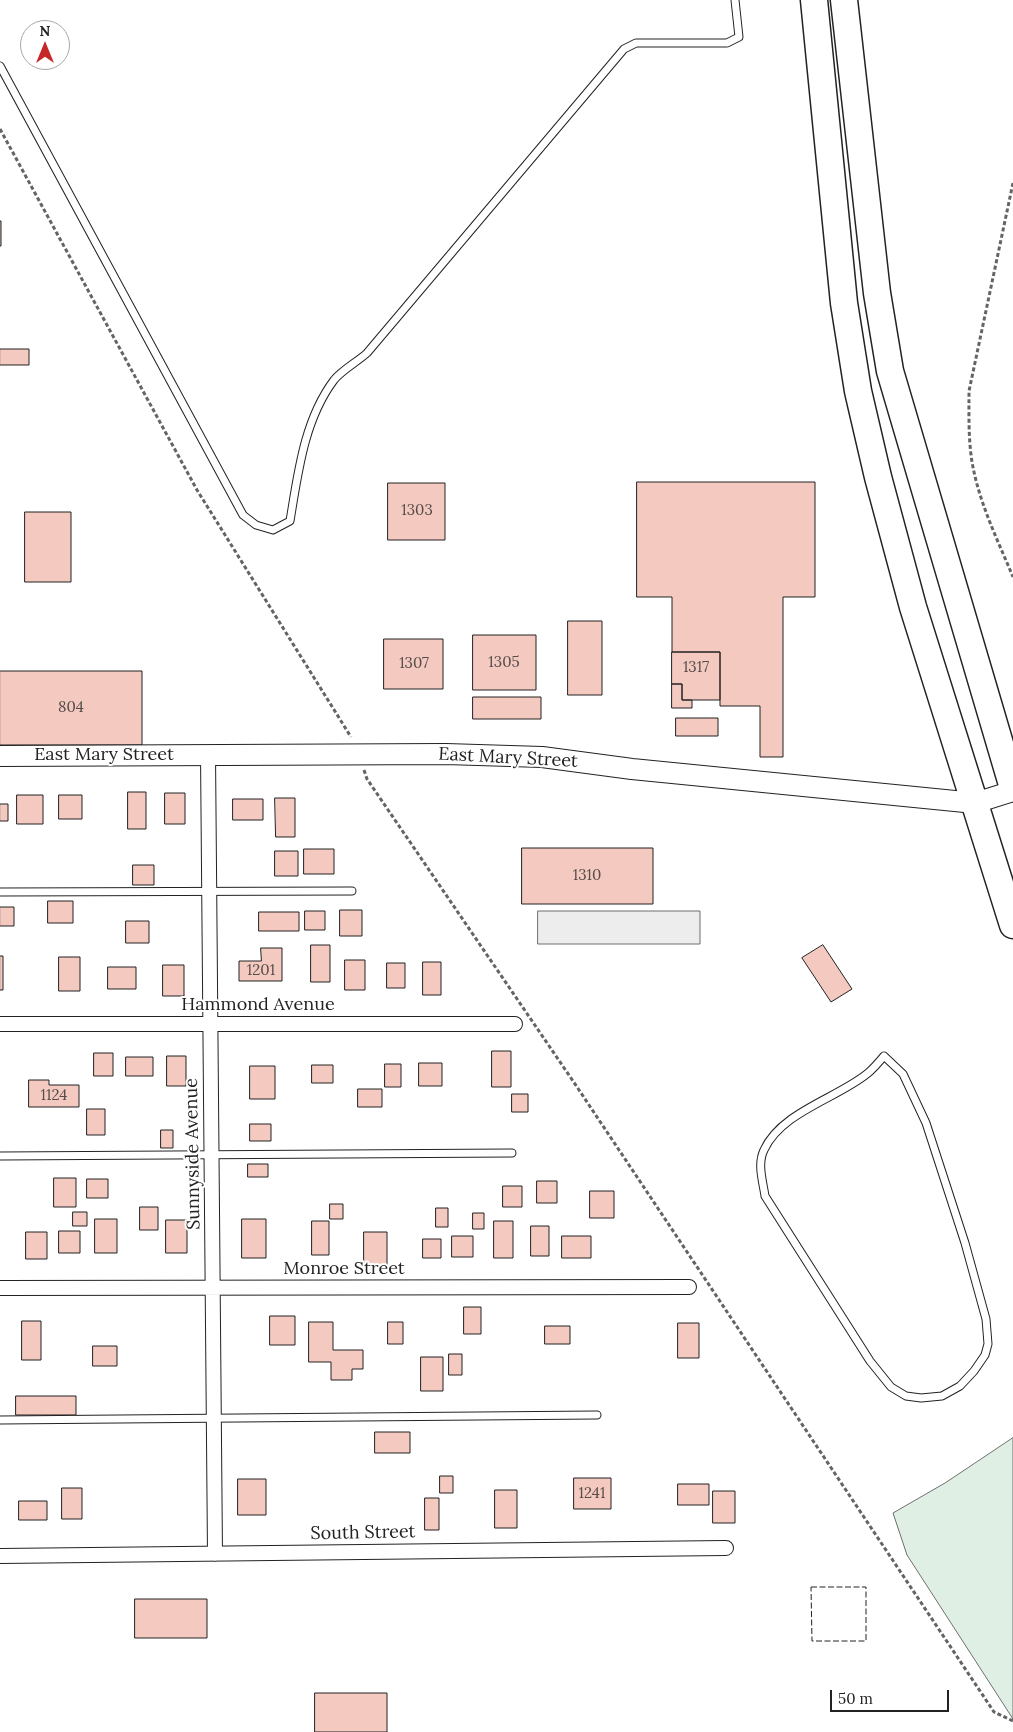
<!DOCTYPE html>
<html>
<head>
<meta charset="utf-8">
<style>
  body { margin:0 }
  #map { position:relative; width:1013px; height:1732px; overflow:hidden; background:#fff; font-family:Lora,serif }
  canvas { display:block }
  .north { position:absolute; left:20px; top:20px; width:50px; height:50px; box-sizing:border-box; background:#fff; border:1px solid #a7a7a7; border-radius:50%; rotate:0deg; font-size:14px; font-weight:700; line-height:20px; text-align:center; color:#222 }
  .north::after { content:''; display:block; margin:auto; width:18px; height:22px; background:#c62828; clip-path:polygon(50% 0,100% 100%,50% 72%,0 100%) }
  .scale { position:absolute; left:830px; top:1690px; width:119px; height:22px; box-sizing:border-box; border:2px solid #222; border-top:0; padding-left:6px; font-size:15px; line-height:18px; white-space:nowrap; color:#222; -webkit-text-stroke:4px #fff; paint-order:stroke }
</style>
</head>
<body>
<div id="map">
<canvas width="1013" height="1732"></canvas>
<div class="north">N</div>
<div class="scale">50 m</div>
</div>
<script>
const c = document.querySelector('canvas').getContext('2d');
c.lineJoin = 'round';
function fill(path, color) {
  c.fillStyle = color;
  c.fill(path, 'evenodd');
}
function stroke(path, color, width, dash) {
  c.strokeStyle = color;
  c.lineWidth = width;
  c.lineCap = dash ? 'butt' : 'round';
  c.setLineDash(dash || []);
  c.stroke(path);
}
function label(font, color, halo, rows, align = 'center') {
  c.font = font + ' Lora,serif';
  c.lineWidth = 4;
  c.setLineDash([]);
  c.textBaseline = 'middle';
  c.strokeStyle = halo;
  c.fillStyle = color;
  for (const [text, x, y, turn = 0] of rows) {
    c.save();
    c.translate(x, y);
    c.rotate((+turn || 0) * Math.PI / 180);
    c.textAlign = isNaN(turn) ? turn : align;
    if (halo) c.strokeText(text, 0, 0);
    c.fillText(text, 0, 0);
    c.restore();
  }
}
const green = new Path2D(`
  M1013,1438V1719L907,1555L893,1513L945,1483Z`);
fill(green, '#e0efe3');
stroke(green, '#6f6f6f', 1);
const parking = new Path2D(`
  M538,911H700V944H538Z`);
fill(parking, '#ededed');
stroke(parking, '#6f6f6f', 1);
const building = new Path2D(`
  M0,221H1V246H0Z
  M0,349H29V365H0Z
  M637,482H815V597H783V757H760V706H720V652H672V597H637Z
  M388,483H445V540H388Z
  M25,512H71V582H25Z
  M568,621H602V695H568Z
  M473,635H536V690H473Z
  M384,639H443V689H384Z
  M672,652H720V700H682V684H672Z
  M0,671H142V745H0Z
  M672,684H682V700H692V708H672Z
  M473,697H541V719H473Z
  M676,718H718V736H676Z
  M128,792H146V829H128Z
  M165,793H185V824H165Z
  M17,795H43V824H17Z
  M59,795H82V819H59Z
  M275,798H295V837H276Z
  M233,799H263V820H233Z
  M0,804H8V821H0Z
  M522,848H653V904H522Z
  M304,849H334V874H304Z
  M275,851H298V876H275Z
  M133,865H154V885H133Z
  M48,901H73V923H48Z
  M0,907H14V926H0Z
  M340,910H362V936H340Z
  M305,911H325V930H305Z
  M259,912H299V931H259Z
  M126,921H149V943H126Z
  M311,945H330V982H311Z
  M823,945L852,989L831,1002L802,958Z
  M261,948H282V981H239V961H261Z
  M0,956H3V990H0Z
  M59,957H80V991H59Z
  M345,960H365V990H345Z
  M423,962H441V995H423Z
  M387,963H405V988H387Z
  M163,965H184V996H163Z
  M108,967H136V989H108Z
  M492,1051H511V1087H492Z
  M94,1053H113V1076H94Z
  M167,1056H186V1086H167Z
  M126,1057H153V1076H126Z
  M419,1063H442V1086H419Z
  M385,1064H401V1087H385Z
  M312,1065H333V1083H312Z
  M250,1066H275V1099H250Z
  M29,1080H49V1085H79V1107H29Z
  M358,1089H382V1107H358Z
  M512,1094H528V1112H512Z
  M87,1109H105V1135H87Z
  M250,1124H271V1141H250Z
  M161,1130H173V1148H161Z
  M248,1164H268V1177H248Z
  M54,1178H76V1207H54Z
  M87,1179H108V1198H87Z
  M537,1181H557V1203H537Z
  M503,1186H522V1207H503Z
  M590,1191H614V1218H590Z
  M330,1204H343V1219H330Z
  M140,1207H158V1230H140Z
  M436,1208H448V1227H436Z
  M73,1212H87V1226H73Z
  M473,1213H484V1229H473Z
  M95,1219H117V1253H95Z
  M242,1219H266V1258H242Z
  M166,1220H187V1253H166Z
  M312,1221H329V1255H312Z
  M494,1221H513V1258H494Z
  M531,1226H549V1256H531Z
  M59,1231H80V1253H59Z
  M26,1232H47V1259H26Z
  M364,1232H387V1266H364Z
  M452,1236H473V1257H452Z
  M562,1236H591V1258H562Z
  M423,1239H441V1258H423Z
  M464,1307H481V1334H464Z
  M270,1316H295V1345H270Z
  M22,1321H41V1360H22Z
  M309,1322H333V1350H363V1369H352V1380H331V1362H309Z
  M388,1322H403V1344H388Z
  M678,1323H699V1358H678Z
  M545,1326H570V1344H545Z
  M93,1346H117V1366H93Z
  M449,1354H462V1375H449Z
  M421,1357H443V1391H421Z
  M16,1396H76V1415H16Z
  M375,1432H410V1453H375Z
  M440,1476H453V1493H440Z
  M574,1478H611V1509H574Z
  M238,1479H266V1515H238Z
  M678,1484H709V1505H678Z
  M62,1488H82V1519H62Z
  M495,1490H517V1528H495Z
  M713,1491H735V1523H713Z
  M425,1498H439V1530H425Z
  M19,1501H47V1520H19Z
  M135,1599H207V1638H135Z
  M315,1693H387V1732H315Z`);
fill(building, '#f3c9c0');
stroke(building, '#222', 1);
const lane = new Path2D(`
  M0,66L243,515L256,525L273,530L290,521C298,473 304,420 334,380C342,370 357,362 367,353L624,49L636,43H727L739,37L735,0
  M0,892L352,891
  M884,1056L903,1074L926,1123L965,1243L986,1319L988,1344L985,1355L974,1371L960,1386L942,1396L921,1398L906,1396L891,1387L870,1361L765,1196C763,1182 757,1164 764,1150C781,1112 838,1098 868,1073C874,1068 879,1062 884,1056Z
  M0,1156L512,1153
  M0,1420L597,1415`);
const street = new Path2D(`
  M208,754L215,1554
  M0,1024H515
  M0,1288L689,1287
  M0,1556L726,1548`);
const secondary = new Path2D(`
  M0,756L446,754L542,757L632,769L975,803L1013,791`);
const highway = new Path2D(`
  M814,0L844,303L858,391L878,477L913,607L1013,925
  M844,0L877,293L890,371L1013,788`);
stroke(lane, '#222', 9);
stroke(street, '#222', 16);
stroke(secondary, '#222', 22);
stroke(highway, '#222', 29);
stroke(new Path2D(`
  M0,129L197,490L351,737
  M1013,183L969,391C969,417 968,446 974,472C982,509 999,543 1013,577
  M364,770L367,779L573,1081L994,1712L1013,1721`), '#646464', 3, [4, 2.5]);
stroke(lane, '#fff', 7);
stroke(street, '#fff', 14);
stroke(secondary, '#fff', 20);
stroke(highway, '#fff', 26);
stroke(new Path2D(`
  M811,1587H866V1641H812Z`), '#222', 1, [6, 2.5]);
label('15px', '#564c4a', null, [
  ["1303",417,511],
  ["1305",504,663],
  ["1307",414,664],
  ["1317",696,668],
  ["804",71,708],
  ["1310",587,876],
  ["1201",261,971],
  ["1124",54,1096],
  ["1241",592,1494]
]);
label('18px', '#222', '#fff', [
  ["East Mary Street",104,755],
  ["East Mary Street",508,758,3],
  ["Hammond Avenue",258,1005],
  ["Sunnyside Avenue",193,1154,-91],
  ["Monroe Street",344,1269],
  ["South Street",363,1533,-1]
]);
</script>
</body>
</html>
